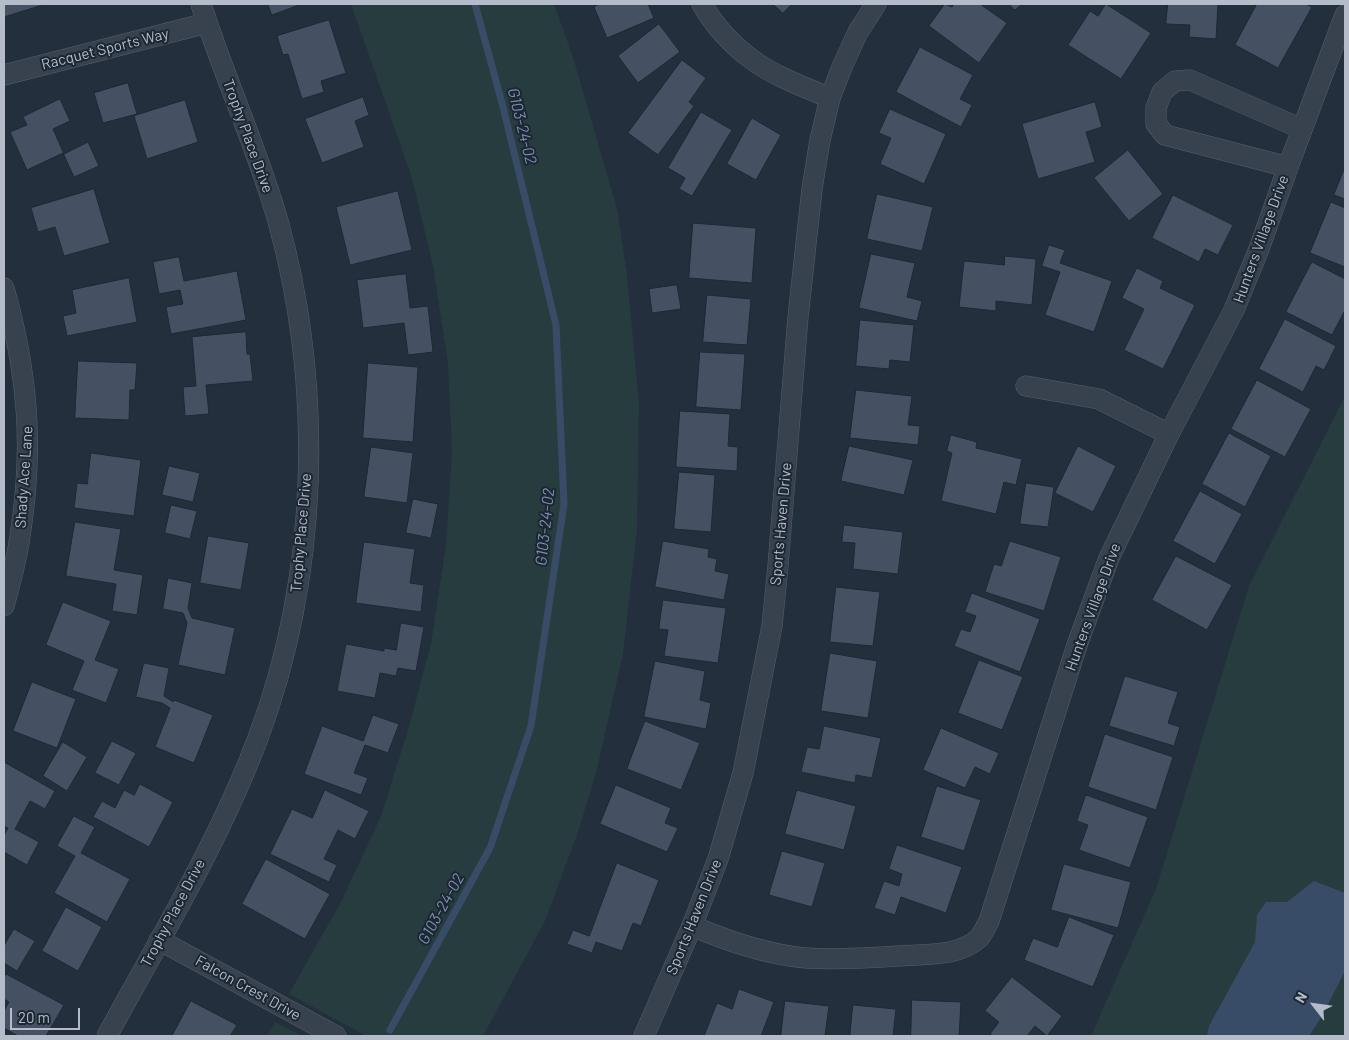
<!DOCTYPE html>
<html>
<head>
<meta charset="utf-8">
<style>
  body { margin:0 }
  #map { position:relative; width:1349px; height:1040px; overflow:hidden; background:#242f3e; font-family:Barlow,sans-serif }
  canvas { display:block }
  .frame { position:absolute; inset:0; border:5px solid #b4bcc9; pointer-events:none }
  .north { position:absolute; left:1289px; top:980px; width:50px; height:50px; -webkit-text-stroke:4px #1d2633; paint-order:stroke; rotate:300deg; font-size:14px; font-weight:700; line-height:20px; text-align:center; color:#b4bcc9 }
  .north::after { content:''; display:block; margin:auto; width:18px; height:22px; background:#b4bcc9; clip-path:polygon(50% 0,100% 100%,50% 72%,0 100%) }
  .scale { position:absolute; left:10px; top:1008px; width:70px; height:22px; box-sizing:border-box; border:2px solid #b4bcc9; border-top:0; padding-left:6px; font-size:15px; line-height:18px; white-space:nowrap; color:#b4bcc9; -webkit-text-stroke:4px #1d2633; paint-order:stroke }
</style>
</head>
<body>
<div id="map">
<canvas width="1349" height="1040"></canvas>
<div class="frame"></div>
<div class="north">N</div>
<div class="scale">20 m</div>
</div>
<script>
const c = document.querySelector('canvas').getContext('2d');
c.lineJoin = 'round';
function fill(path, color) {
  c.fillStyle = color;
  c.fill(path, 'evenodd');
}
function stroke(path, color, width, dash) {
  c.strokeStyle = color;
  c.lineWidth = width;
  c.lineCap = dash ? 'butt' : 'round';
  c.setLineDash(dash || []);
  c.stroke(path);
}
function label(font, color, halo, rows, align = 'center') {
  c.font = font + ' Barlow,sans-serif';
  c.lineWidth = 4;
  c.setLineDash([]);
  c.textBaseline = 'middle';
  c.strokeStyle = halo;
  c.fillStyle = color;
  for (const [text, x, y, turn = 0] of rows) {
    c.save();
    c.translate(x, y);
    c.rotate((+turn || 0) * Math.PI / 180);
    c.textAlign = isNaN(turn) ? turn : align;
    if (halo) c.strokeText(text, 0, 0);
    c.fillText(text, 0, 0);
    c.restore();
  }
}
fill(new Path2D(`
  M351,4H554L573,57L617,209L627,275L639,404L637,530L623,654L596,773L578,832L545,921L483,1036H366L289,994L342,900L381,816L408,730L431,644L446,545L452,451L448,363L433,266L412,178Z
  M1345,396V1036H1091L1156,889L1249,586Z
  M275,1022L302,1036H267Z`), '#263c3f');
fill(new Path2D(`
  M1314,881L1345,893V971L1322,1016L1309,1036H1207L1209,1026L1255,942L1257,915L1266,902H1287Z`), '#394c67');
stroke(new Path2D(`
  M390,1030L490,848L531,726L564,504L556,325L502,103L475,4`), '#394c67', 7);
const building = new Path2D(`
  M4,4H46L4,17Z
  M268,4H302L272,15Z
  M600,4H648L654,18L607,38L594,7Z
  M773,4H792L783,13Z
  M945,4L952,7L954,4H980L1007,23L979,63L929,26Z
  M1009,4H1022L1015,10Z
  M1106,4L1151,33L1121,79L1068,45L1090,11L1098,16Z
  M1168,4H1218L1216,39L1189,37L1190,25L1166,24Z
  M1257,4H1306L1312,7L1278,68L1235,45Z
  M329,20L346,73L321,81L324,92L302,99L288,54L283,55L277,36Z
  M659,24L680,52L638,83L618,56Z
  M920,47L973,75L960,99L972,105L961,127L896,92Z
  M682,60L706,78L689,102L694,106L658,155L628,133Z
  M128,83L137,114L103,123L94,93Z
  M363,97L369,115L355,121L364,147L322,163L305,119Z
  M60,99L70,121L53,129L64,154L88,142L99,166L74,177L63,153L27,170L10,132L27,125L23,117Z
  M185,100L198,142L147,159L134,116Z
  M1095,102L1102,127L1086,132L1095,162L1038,179L1022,124Z
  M890,109L946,134L924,184L880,164L891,138L879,133Z
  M701,112L732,130L692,196L679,189L685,178L668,168Z
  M752,118L781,135L756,180L727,164Z
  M1128,150L1163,194L1129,221L1094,178Z
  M1345,167V199L1334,195Z
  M94,189L110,243L64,256L55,227L38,232L31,208Z
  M398,191L412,250L350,265L336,207Z
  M877,194L933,207L922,251L867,239Z
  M1173,195L1233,225L1218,255L1205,249L1199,262L1152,238Z
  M1331,202L1345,208V267L1310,253Z
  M693,223L756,228L752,283L689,278Z
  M1049,245L1065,250L1060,263L1112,281L1094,332L1045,315L1060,272L1042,266Z
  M871,254L915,263L907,297L922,301L917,321L859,308Z
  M1005,256L1036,259L1032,305L996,301V311L959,307L964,261L1004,265Z
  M179,257L184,281L237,271L246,320L171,334L166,307L183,304L180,290L159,294L153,262Z
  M1312,262L1345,279V310L1332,335L1286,312Z
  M1137,268L1163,281L1160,288L1195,305L1163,369L1124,350L1144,309L1122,298Z
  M406,274L410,308L428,306L433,352L408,355L404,323L363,328L357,280Z
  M129,278L137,322L67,336L63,316L76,313L72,290Z
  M677,285L681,309L652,313L649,289Z
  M707,295L751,299L747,345L703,342Z
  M1285,319L1336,346L1324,370L1316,366L1303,392L1259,369Z
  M860,320L914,325L910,362L890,360L889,369L856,366Z
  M246,332L247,354H250L253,381L206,385L209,414L185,416L183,387L196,386L192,337Z
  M700,352L745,354L741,410L696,407Z
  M78,361L137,363L135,390H130L129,420L75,418Z
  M368,363L418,367L413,442L363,438Z
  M1257,380L1311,409L1285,457L1231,429Z
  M856,390L912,396L908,425L920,426L918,445L850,438Z
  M680,411L730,414L728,446L738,447L737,471L676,467Z
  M1229,433L1271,456L1245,507L1202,484Z
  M951,435L977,442L976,448L1022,459L1016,485L1004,482L996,514L941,501L952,453L947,451Z
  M849,446L913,460L904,495L841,481Z
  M1078,446L1116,466L1093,512L1055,493Z
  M371,447L413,453L407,503L364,497Z
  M91,453L141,460L134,516L74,508L77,483L87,484Z
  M169,466L200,473L193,502L162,495Z
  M679,472L715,475L711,532L674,529Z
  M1026,483L1054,487L1048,527L1020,524Z
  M1200,491L1242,514L1215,564L1173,541Z
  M413,499L438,504L431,538L406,533Z
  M171,505L197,511L190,539L165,533Z
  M75,522L121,529L114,570L143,575L137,615L112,611L116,584L66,576Z
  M844,525L903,532L898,574L853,569L855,543L842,542Z
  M208,536L249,543L241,590L200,583Z
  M663,541L709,549L708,557L717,559L715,571L729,574L724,600L655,587Z
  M1010,541L1061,557L1044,611L985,592L994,564L1001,566Z
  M364,542L415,549L410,583L424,585L421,612L356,603Z
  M1176,556L1232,585L1207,630L1152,600Z
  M168,578L192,583L188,608L192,618L235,628L225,675L178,665L187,623L183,613L163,609Z
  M836,587L880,592L873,646L830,642Z
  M972,593L1040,619L1020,672L954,646L961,629L970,632L976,616L965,612Z
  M663,600L726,608L718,663L664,656L668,630L659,629Z
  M63,602L111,621L95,660L119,669L106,703L72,690L84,661L46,645Z
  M401,623L424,627L416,671L398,668L396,676L380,673L375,698L337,691L346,644L384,651V648L396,650Z
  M830,653L877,661L868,718L821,711Z
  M979,660L1023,677L1002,730L958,713Z
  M655,661L705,671L700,700L711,703L706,729L644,717Z
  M144,663L169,668L164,696L173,702L174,700L213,715L194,763L155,747L170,708L162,703L136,697Z
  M1125,676L1178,692L1168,723L1180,727L1174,746L1109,726Z
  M32,682L76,699L57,748L13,731Z
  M373,715L399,724L388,753L365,745L354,773L368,778L361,795L304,774L322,726L363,741Z
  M645,721L700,743L681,790L627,769Z
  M824,726L881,738L872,778L856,775L855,783L801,772L807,747L819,749Z
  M941,728L999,753L990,774L975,767L965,788L923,770Z
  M1105,734L1173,757L1156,810L1088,787Z
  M112,741L136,753L119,785L95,773Z
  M63,742L87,757L67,791L43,776Z
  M4,762L55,791L45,809L30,801L15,829L39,842L27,865L4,852V835L8,828L4,826Z
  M140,784L173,802L149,847L93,817L102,801L115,808L124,790L134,795Z
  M616,785L671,808L665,823L678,828L667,852L600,824Z
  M937,786L981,800L964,851L921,837Z
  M325,790L369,811L355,839L338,830L324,859L337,865L329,882L270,854L292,809L312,818Z
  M797,790L856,806L844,850L785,834Z
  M1086,795L1148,817L1130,868L1079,850L1088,825L1077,821Z
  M74,816L95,827L81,853L130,879L107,922L54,893L75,856L57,846Z
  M897,845L962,867L946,913L901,897L895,915L874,908L884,881L899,886L902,874L889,869Z
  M782,851L825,863L812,907L769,895Z
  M266,859L330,894L305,939L242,904Z
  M617,863L659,880L641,926L633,923L622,951L596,942L592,953L567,944L573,930L589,936Z
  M1064,864L1131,882L1118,928L1051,910Z
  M66,907L102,927L78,971L42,951Z
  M1069,917L1114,935L1093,987L1024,960L1033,938L1057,947Z
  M14,929L35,941L17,971L4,963V946Z
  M6,974L64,1005L46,1036H18L4,1028V1011L9,1002L4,999V978Z
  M1012,977L1062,1016L1047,1036L1035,1026L1027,1036H993L990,1034L999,1022L985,1011Z
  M739,989L774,1002L761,1036H704L717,1003L732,1009Z
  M912,1000L961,1002L959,1036H911Z
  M191,1001L237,1025L230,1036H172Z
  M785,1001L829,1006L825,1036H781Z
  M853,1005L896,1009L893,1036H850Z`);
fill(building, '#455162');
stroke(building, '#1f2835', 1);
const minor = new Path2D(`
  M702,4C714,25 733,46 754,61C776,77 805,87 830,98
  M4,75L207,23
  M1288,167L1165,135L1156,124V108L1162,92L1175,81L1190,80L1302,129
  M4,288C28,373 34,449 20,536C17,560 10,583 4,606
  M1026,386L1099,399L1169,434
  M692,926C728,941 767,955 806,958C837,960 868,958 898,956C924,954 959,957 979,938C983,934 986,926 989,921L1078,642L1109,558L1169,434L1234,310L1259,249L1288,167L1345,15
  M159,940L336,1036
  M107,1036C159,940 219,842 258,738C319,575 324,388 278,221C257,147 224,77 201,4
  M644,1036L692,926L718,859L743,773L772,626L778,566L798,317L812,189L820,140L830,98L842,67L858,32L876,4`);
stroke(minor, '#565f6c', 21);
stroke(minor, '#38414e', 20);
label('15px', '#b4bcc9', '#1d2633', [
  ["Racquet Sports Way",105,49,-14],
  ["Trophy Place Drive",248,136,70],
  ["Hunters Village Drive",1261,239,-70],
  ["Shady Ace Lane",24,477,-86],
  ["Sports Haven Drive",781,524,-85],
  ["Trophy Place Drive",301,533,-85],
  ["Hunters Village Drive",1093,607,-70],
  ["Trophy Place Drive",173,913,-62],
  ["Sports Haven Drive",694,917,-68],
  ["Falcon Crest Drive",248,988,29]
]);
label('italic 16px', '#7c92b1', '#1d2633', [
  ["G103-24-02",522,126,76],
  ["G103-24-02",545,527,-84],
  ["G103-24-02",441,909,-61]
]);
</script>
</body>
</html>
